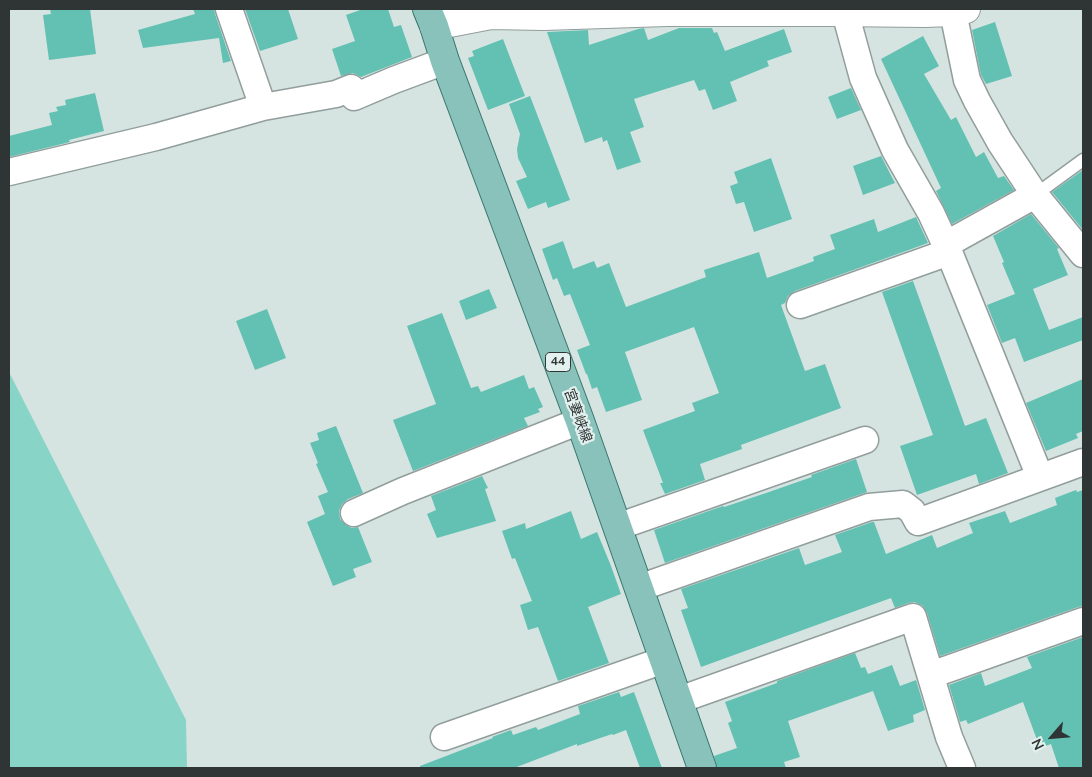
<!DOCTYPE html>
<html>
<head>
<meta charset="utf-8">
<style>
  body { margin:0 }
  #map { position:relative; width:1092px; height:777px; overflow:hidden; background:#d6e4e1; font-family:"Nunito Sans",sans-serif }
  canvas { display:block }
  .frame { position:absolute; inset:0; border:10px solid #2f3534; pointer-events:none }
  .north { position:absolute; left:1027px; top:712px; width:50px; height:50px; -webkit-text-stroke:4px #e3f1ee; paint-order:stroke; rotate:243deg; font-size:14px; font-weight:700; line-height:20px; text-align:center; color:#2f3534 }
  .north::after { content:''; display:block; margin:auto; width:18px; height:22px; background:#2f3534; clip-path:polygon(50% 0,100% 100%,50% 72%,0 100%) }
</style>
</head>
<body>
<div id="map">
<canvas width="1092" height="777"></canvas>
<div class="frame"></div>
<div class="north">N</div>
</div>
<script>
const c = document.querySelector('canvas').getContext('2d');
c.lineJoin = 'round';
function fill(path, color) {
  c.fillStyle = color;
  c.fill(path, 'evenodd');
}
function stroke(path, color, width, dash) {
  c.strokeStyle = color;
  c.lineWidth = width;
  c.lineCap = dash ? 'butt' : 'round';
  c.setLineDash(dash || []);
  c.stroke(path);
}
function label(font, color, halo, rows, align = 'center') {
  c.font = font + ' "Nunito Sans","Noto Sans JP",sans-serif';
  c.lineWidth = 4.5;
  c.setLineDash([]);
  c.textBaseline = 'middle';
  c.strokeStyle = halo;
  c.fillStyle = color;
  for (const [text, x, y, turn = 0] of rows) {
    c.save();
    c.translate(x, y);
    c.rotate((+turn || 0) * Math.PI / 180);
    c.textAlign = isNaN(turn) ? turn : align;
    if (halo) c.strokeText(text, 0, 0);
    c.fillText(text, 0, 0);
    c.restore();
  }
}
fill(new Path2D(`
  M9,372L186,720L187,768H9Z`), '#88d4c7');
fill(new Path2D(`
  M50,9H90L96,54L49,60L43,15L51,14Z
  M193,9H214L215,14L231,61L223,63L219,38L143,48L138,30L195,14Z
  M245,9H288L298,39L260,51Z
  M363,9H388L394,27L401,25L412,57L361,77L353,73L341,76L332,49L355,41L346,15Z
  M995,22L1012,76L986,84L981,75L972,30Z
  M644,28L648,40L679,28H712L714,33L717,32L725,51L784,29L792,52L767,61L769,66L730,82L737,101L713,110L705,89L699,91L694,80L634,99L644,127L630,132L641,162L617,170L607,140L603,142L602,137L585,143L547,32L588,30L589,45L638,29Z
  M923,36L939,66L924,74L951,120L956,117L976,157L984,152L998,178L1004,176L1014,190L952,224L936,191L941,188L881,59Z
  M503,39L525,96L488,110L468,58L474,56L472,51Z
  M851,88L861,110L837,119L828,97Z
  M95,93L104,131L69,140L70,142L9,157V136L52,125L49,113L58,111L56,107L66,105L65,100Z
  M530,96L570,200L548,208L546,202L528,209L516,181L527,177L518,158L517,149L520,134L509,104Z
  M881,156L895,183L863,195L853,166Z
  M771,158L792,219L754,232L744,202L736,204L730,186L738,183L734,172Z
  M1083,170V230L1052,192Z
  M1031,214L1059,248L1057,249L1068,275L1033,289L1049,330L1083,317V340L1024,362L1015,338L1002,343L987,305L1015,294L1002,263L1004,262L993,236Z
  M916,217L928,243L795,291L788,296L785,303L781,305L805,371L825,364L841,408L741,445L742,449L700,464L705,480L665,494L660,483H663L643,430L695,411L692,403L719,393L694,327L625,352L642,400L606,412L597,387L592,389L587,374H586L577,350L590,345L570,294L564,296L557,278L553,280L542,249L563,241L573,269L594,261L597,268L609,263L626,307L706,277L704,270L759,252L767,278L814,261L813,257L835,249L830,235L874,219L878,232Z
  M913,281L965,426L986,418L1008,473L979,484L976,474L917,495L900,446L933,435L882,292Z
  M489,289L497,308L466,320L459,301Z
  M267,309L286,358L255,370L236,321Z
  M442,313L471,388L478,386L481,392L524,375L529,389L534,387L543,407L538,409L540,412L524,418L528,426L413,471L393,420L436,404L407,326Z
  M1083,379V431L1076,434L1078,438L1046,451L1026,403Z
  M336,426L363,493L348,499L342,504L339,511L340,519L346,525L352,528L358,527L372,562L353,569L356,577L333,586L307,522L325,514L318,496L328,492L316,464L318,463L310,443L319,440L317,433Z
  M856,459L867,492L665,563L654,530L723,506L724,507L766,493L812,477L811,475Z
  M482,476L488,488L485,489L496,521L437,538L427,514L436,510L431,496Z
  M1076,490L1077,492L1083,490V606L1078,607L940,656L927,613L923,606L915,602L908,603L895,608L891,598L701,667L681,610L688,608L681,589L799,548L805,565L842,552L835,535L872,522H874L886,554L932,535L937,548L973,533L969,523L1005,511L1010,523L1057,505L1055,498Z
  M571,511L581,539L597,532L611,566L621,594L588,607L609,663L558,681L538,627L528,630L520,605L532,601L515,558L512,559L502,531L525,523L526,529Z
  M1083,637V768H1059L1051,744L1040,748L1023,702L968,724L966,720L960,722L949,685L981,673L985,686L1032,668L1027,657Z
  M855,653L861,668L865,667L868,674L892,665L900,686L916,680L925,710L913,715L914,722L888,731L873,691L788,721L800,757L784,762L786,768H717L714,756L737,748L728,723L732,721L725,702L777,683V681Z
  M619,692L621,697L634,692L662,768H640L626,730L613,735L612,734L577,746V744L514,768H420V766L493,738L492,737L511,730L513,735L536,727L538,730L580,714L578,706Z`), '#62c1b2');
const service = new Path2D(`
  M1035,195L1083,160`);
const minor = new Path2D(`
  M229,9L263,107
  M845,12L863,78L895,150L931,213L949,252L1040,477
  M9,172L156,137L263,107L336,94L351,88L354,97L394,80L445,61
  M1035,195L1083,254
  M945,245L1035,195L1000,142L977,101L967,80L953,12
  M800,305L949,252
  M354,513L403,491L580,421
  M617,527L865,440
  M639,588L869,507L903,504L912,511L918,522L1083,462
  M931,675L1083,621
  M679,700L913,617L949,737L962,768
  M444,737L664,660`);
const secondary = new Path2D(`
  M434,26L491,15L543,16L667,12H831L925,13L953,12L966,9`);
const primary = new Path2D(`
  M427,9L434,26L445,61L580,421L702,768`);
stroke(service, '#919e9b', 15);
stroke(minor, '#919e9b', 29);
stroke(secondary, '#919e9b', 30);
stroke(primary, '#37766d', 30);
stroke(service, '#fff', 12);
stroke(minor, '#fff', 26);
stroke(secondary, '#fff', 28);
stroke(primary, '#89c2ba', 28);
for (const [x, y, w] of [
  [558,362,25]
]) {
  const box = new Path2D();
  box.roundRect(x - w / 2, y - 9.5, w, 19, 4);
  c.fillStyle = '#e3f1ee';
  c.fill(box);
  stroke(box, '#2f3534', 1);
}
label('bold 12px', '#2f3534', null, [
  ["44",558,362]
]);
label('14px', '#2f3534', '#e3f1ee', [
  ["宮妻峡線",577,416,70]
]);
</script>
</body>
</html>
